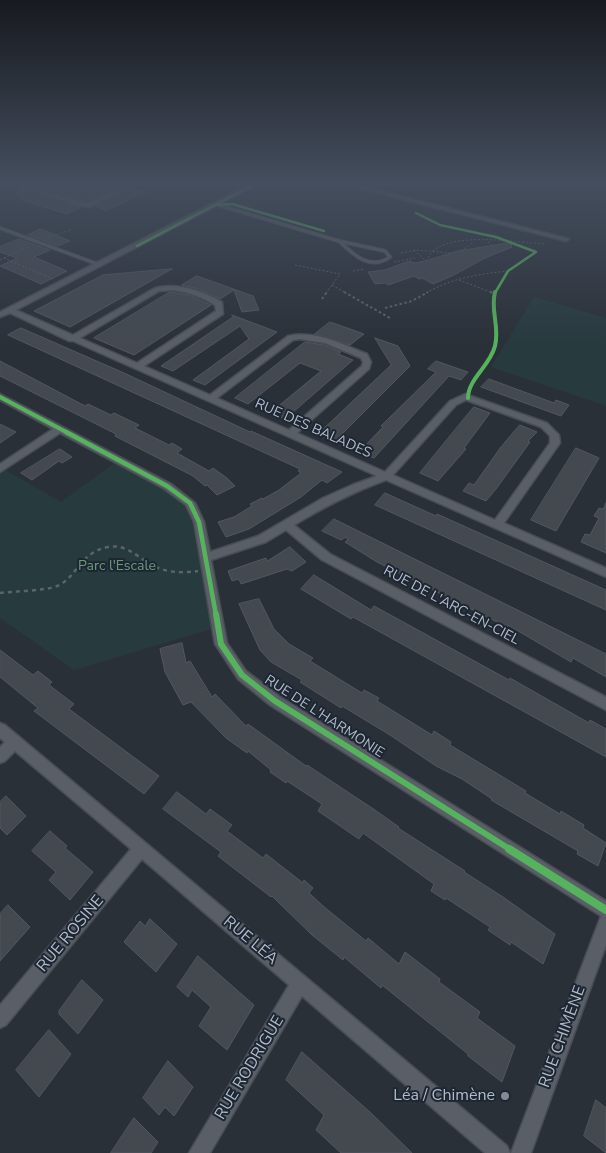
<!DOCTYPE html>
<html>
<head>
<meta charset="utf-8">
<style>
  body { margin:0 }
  canvas { display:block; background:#2a3038 }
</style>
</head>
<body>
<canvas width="606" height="1153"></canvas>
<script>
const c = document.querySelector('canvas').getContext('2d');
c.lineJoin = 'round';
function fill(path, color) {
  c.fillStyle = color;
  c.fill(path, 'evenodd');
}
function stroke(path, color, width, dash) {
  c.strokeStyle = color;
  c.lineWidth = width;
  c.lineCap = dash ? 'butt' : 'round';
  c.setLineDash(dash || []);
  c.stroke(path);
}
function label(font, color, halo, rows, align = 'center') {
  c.font = font + ' "Nunito Sans",sans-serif';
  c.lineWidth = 4;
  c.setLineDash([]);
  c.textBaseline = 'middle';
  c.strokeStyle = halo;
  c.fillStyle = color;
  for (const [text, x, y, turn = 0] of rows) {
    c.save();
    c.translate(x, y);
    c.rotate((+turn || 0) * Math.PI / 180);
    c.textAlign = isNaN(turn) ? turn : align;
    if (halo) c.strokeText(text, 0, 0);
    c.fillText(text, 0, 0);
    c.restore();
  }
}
fill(new Path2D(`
  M534,297L606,318V406L491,367Z
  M119,460L190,503L218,627L74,670L0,618V469L2,468L61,502Z`), '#273a3e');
const building = new Path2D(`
  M27,183H46L39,189V194L80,208L67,214L24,201L17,194L21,184Z
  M58,183H116L122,185L88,201L78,200L50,190Z
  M133,188L146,191L106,211L95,206Z
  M41,229L70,241L58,246L28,235Z
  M19,239L50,250L34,257L67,271L41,284L0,266L17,258L0,252V247Z
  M511,243L512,247L483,259L454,275L433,284L422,278L419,279L414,276L388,285L386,283L375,284L368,272L385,270L409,261L415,263L425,261L458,251Z
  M172,269L70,327L34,311L103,275Z
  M197,276L253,296L259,310L242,312L234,290L220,299L198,289L182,285Z
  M170,292L189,295L211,305L134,355L94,338Z
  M232,315L277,332L205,385L193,380L249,339L240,326L173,371L161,366L233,317Z
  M330,322L353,330L364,334L350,345L315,334Z
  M21,328L124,373L250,432L251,431L342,472L327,483L322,480L301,497L249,529L226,537L218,522L234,517L252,506L250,504L262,498L263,499L279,490L301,473L298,471L300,469L8,335Z
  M375,338L398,346L410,366L335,441L318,434L391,365Z
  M305,342L324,345L341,352L338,354L353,360L285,419L270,413L321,371L300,363L248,404L235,398Z
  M0,361L85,406L88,404L111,415L114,413L139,425L135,428L169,445L172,443L182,449L177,453L209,471L213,468L227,478L235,486L217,495L207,485L205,486L193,476L115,436L116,434L0,376Z
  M436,361L468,372L461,380L449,376L374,458L359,452L383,427L381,426L436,372L428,369Z
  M489,379L554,403L556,400L569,405L561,416L481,387Z
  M474,407L490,413L464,448L466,449L438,481L420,473Z
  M0,424L16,432L0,443Z
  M520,425L537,432L528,441L530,442L496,489L486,501L463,491L469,483L474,485L501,447Z
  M576,448L599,458L556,531L531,520Z
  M60,449L72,457L62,463L59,461L32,480L21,473Z
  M385,493L436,516L437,514L606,590V610L375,505Z
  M606,503V553L581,542L585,534L590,535L599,518L594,516L599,508L603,509Z
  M334,519L606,654V677L573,658L571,662L508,625L507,627L377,562L345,542L348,540L346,537L341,540L322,531Z
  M290,547L306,562L292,571L287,569L241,584L239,579L232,581L228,571L266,558L267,561Z
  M314,575L371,610L374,606L509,680L510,678L589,723L590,720L606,729V757L353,617L351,619L301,589Z
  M259,599L274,629L289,644L313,658L310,661L362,693L364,690L379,698L377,701L432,735L434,731L451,742L450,745L526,791L525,793L560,814L561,811L584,825L583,828L606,843L598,866L577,854L578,851L491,800L492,799L462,779L436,766L390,735L342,706L341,708L300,682L302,680L271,662L260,650L239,604Z
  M182,643L186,663L190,661L212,697L215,694L246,726L248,724L306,766L307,765L375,810L399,827L398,828L465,871L464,872L503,897L555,934L543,964L511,942L510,945L488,930L490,927L446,898L445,900L431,891L434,884L363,833L359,839L318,811L322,804L287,781L286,783L270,772L271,770L248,751L247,753L226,738L191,702L183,705L165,672L160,649Z
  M0,650L33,675L38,671L52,682L49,685L74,704L69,709L159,776L144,794L34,711L38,708L0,677Z
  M177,792L206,814L210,809L232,825L227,831L263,858L266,854L303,883L304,880L313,888L309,893L323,906L366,941L368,938L399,964L405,952L440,979L439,982L480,1012L477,1018L515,1046L502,1082L468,1056V1054L382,985L381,988L344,957L343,960L312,935L272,896L271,897L218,856L221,852L163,809Z
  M6,796L26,816L7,835L0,828V802Z
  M50,831L67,846L65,848L93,872L70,900L49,880L56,872L32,851Z
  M8,905L30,927L0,961V914Z
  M150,919L177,944L156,972L124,942L140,921L145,926Z
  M198,956L254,1005L227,1050L199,1026L211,1007L192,990L188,997L177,987Z
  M82,980L103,1000L78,1034L59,1014V1011Z
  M49,1030L71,1054L39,1097L16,1070Z
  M302,1052L371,1113L412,1153H341L316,1130L324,1115L286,1080Z
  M168,1061L193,1087L174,1116L165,1107L159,1115L143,1098Z
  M596,1100L606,1108V1153L584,1136Z
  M134,1118L158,1142L151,1153H111Z`);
fill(building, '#444950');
stroke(building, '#52575f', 1);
const lane = new Path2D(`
  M218,205L339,241
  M0,228L100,265
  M339,241L385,251L390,257C370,271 354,255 339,241Z`);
const street = new Path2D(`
  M49,183H56L46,191L78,202L88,203L130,183H138L89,207L75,205L40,192V190Z
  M252,183H260L16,310L73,335L155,288C178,282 201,291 222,302L223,314L144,366L210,395L288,336C317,330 341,344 367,354L371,362L369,369L297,433L385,472L450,401L465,394L547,423L559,435L560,443L504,523L606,568V577L386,480C353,492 324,507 294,525L330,554L606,697V710L322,560L286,530L266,542L211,560L227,643L246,671L280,697L606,901V945L531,1153H511L601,916L270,705L238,679L215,644L194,522L186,505L163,488L60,433L0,472V464L53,429L0,400V394L171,484L195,503L204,522L210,552L258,536L323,498L352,485L377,476L73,341H69L10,313L0,317V312ZM173,290C188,292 202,297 215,305L216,311L137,363L80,338L159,291ZM300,339L325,343L361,358L363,362L362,366L289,430L217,398L293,340ZM466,400L541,427L550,436V443L495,520L393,475L456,405Z
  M339,183H350L569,239L566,241Z
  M0,723L5,725L507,1146L510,1153H485L302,996L210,1153H189L289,985L142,859L6,1025L0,1028V1005L131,849L15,751L5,761L0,763V747L5,742L0,738Z`);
stroke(lane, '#484c53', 4.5);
stroke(street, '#484c53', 3);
stroke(new Path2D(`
  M49,237L71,230
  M488,242L493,246
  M414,250L426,261C428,258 430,254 433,251C454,232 518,242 545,244
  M461,251L474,242
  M401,253L416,250L450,253
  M4,258L28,247
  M0,260L4,258L53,279
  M394,262L415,258
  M295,265L340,274L326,293
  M353,271L365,269
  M459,280L493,293
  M332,285L346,293
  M426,293C452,278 479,274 508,271`), '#5d636a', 1, [2, 2]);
stroke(new Path2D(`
  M344,292L390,318
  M490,292L494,293
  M322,299L327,292
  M385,308L412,301L428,292`), '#5d636a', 2, [2.5, 2.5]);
stroke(new Path2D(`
  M0,593C16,591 44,591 57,586C76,579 80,552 108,547C127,543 140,560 156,567C169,573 184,573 198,571`), '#5d636a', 2.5, [4, 4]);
stroke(lane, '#5a5e66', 3);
fill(street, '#5a5e66');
stroke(new Path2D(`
  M218,205L232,204L324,231
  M416,213L440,225L496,237L536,252L508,271L495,293
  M137,246L257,183`), '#56b35d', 2.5);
stroke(new Path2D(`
  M0,397L68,433
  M468,398C468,379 490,366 495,346C500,326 490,311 495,292`), '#56b35d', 4);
stroke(new Path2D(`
  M66,432L167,486L190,503L199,522L216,615`), '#56b35d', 4.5);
stroke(new Path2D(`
  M216,614L221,644L242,675L275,701L511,850`), '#56b35d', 6);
stroke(new Path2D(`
  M509,849L606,910`), '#56b35d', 8);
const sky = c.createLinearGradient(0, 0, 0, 345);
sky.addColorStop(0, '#171a1f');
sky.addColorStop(0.53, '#444e5e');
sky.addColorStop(1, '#444e5e00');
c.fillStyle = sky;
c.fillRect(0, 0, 606, 345);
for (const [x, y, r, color] of [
  [505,1096,5,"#848b96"]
]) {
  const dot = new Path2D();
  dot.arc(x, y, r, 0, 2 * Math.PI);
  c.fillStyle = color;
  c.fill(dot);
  stroke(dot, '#1d2633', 2);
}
label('14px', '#b4bcc9', '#1d2633', [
  ["RUE DES BALADES",313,429,24],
  ["RUE DE L'ARC-EN-CIEL",451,606,28],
  ["RUE DE L'HARMONIE",324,717,33]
]);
label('14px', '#6b9a76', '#1d2633', [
  ["Parc l'Escale",117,567]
]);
label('16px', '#b4bcc9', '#1d2633', [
  ["RUE ROSINE",71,934,-50],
  ["RUE LÉA",250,941,40],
  ["RUE CHIMÈNE",563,1037,-70],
  ["RUE RODRIGUE",250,1068,-59]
]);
label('16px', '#b4bcc9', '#1d2633', [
  ["Léa / Chimène",495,1096]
], 'right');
</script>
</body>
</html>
